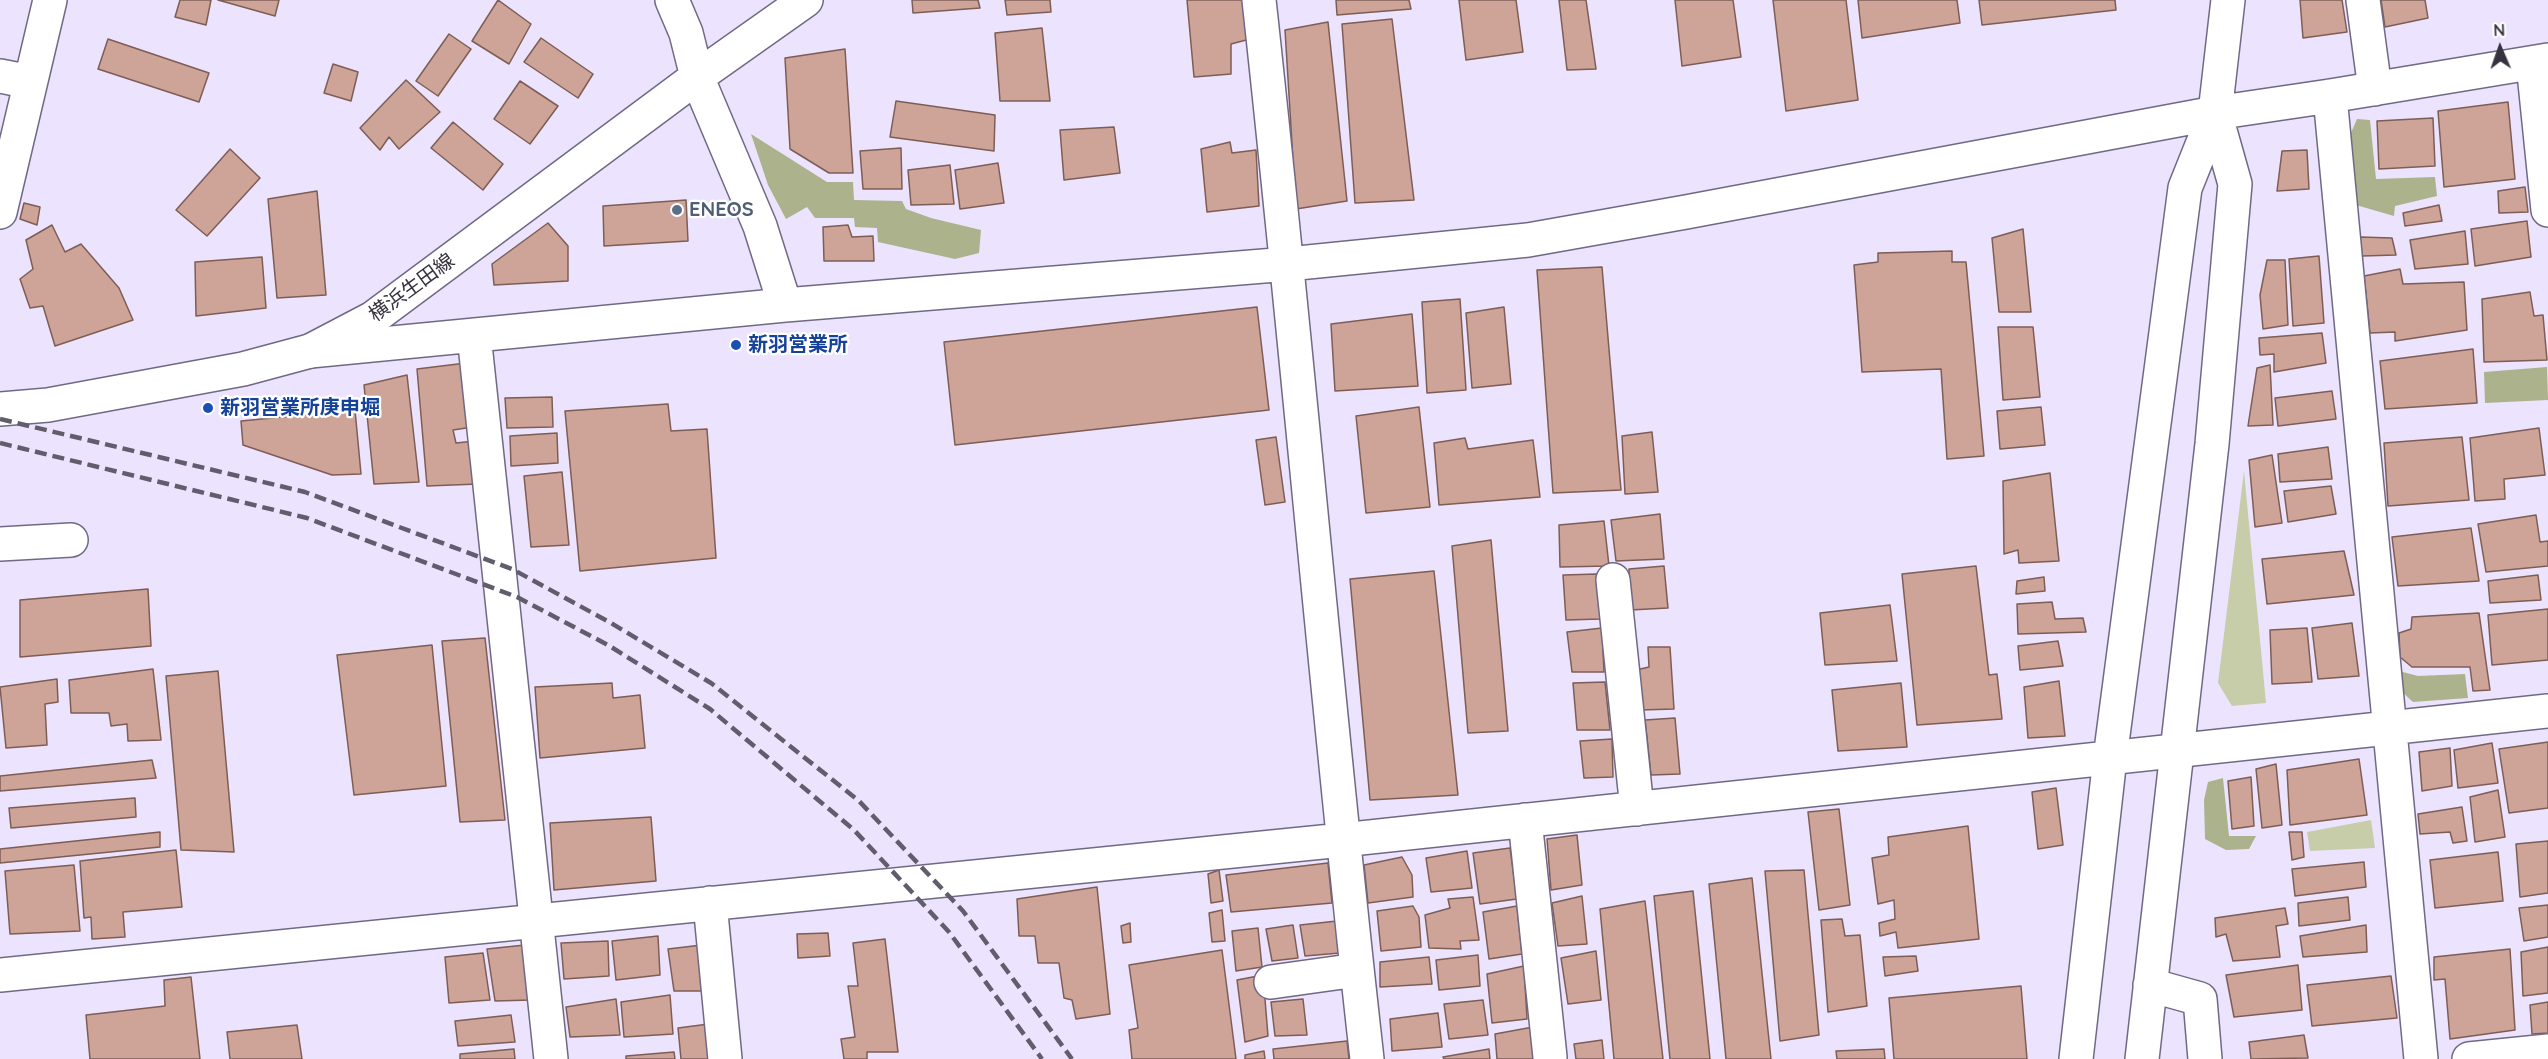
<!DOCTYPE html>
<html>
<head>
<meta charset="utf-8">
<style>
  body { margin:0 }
  #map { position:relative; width:2548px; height:1059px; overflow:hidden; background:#ece4fe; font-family:Quicksand,sans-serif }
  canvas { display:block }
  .north { position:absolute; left:2470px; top:18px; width:60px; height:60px; -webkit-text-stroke:4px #fff; paint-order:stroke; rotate:358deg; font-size:16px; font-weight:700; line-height:24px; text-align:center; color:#36323f }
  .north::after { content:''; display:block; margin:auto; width:21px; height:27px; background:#36323f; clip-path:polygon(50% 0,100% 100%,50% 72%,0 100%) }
</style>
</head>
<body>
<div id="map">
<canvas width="2548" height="1059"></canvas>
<div class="north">N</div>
</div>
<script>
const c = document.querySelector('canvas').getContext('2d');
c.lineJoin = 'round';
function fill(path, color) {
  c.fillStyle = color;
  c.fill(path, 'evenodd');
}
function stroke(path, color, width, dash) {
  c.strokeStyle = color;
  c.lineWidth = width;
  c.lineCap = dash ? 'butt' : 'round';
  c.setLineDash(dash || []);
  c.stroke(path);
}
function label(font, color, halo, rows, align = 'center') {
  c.font = font + ' Quicksand,"Noto Sans JP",sans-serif';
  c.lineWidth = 4.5;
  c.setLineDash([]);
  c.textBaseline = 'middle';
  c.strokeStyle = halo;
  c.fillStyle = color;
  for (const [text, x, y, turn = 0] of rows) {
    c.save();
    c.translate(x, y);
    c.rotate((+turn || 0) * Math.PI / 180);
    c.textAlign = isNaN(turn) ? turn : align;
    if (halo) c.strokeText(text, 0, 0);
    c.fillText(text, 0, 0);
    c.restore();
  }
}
fill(new Path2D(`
  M2244,471L2266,703L2232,706L2218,683Z
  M2371,820L2375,848L2310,851L2307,832Z`), '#c7cda9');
fill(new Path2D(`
  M2357,119L2370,120L2376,179L2435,177L2437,196L2395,206L2394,216L2356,205L2347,142Z
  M751,134L827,182H853L854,200L902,201L906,209L931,218L981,230L979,253L955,259L878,242L877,228L855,227L854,218H815L807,207L786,219L768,185Z
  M2547,367L2548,400L2485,403L2484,372Z
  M2399,671L2418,676L2465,674L2468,698L2413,702L2400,690Z
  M2223,778L2229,836H2256L2249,849L2226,850L2205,839L2204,800L2208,782Z`), '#acb28b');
const building = new Path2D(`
  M180,0H211L206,25L175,17Z
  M218,0H279L275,16Z
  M498,0L531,24L509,64L472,41Z
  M912,0H978L980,8L913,13Z
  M1005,0H1050L1051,12L1007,15Z
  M1187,0H1246L1250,39L1231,44V74L1194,77Z
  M1336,0H1409L1411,9L1337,15Z
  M1459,0H1516L1523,52L1466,60Z
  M1559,0H1586L1596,69L1567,70Z
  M1675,0H1733L1741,57L1682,66Z
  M1773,0H1846L1858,100L1786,111Z
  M1858,0H1957L1960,23L1862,38Z
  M1979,0H2115L2116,10L1982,25Z
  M2300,0H2342L2347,32L2303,38Z
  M2381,0H2425L2428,18L2385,27Z
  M1392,19L1414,200L1355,203L1342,24Z
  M1328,22L1347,201L1296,209L1285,30Z
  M1042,28L1050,101H1000L995,33Z
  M449,34L471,49L438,96L416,81Z
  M541,38L593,74L578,98L524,62Z
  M108,39L209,73L199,102L98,69Z
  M845,49L853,173H829L790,149L785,58Z
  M333,64L358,72L351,101L324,93Z
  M406,80L440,112L399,149L389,137L380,150L360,128Z
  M520,81L558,106L530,144L494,119Z
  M896,101L995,115L994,151L890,137Z
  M2508,102L2515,179L2444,187L2438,111Z
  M2433,118L2435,166L2379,169L2377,121Z
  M453,122L503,164L483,190L431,148Z
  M1114,127L1120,173L1064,180L1060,130Z
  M1230,142L1232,153L1256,150L1259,206L1207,212L1201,149Z
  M901,148L902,189H863L860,151Z
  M230,149L260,178L207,236L176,210Z
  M2307,150L2309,189L2277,191L2282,151Z
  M998,163L1004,203L960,209L955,170Z
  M950,165L954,204L911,205L908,170Z
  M2525,187L2528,212L2499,213L2498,191Z
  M317,191L326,295L277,298L268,199Z
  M686,200L688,241L604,246L603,206Z
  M24,203L40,207L37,225L20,219Z
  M2439,205L2442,221L2405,226L2403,213Z
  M2527,221L2531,257L2475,266L2471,229Z
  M548,223L568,246V281L494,285L492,264Z
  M52,225L65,252L81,244L119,288L133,320L55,346L43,306L30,308L20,279L33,269L26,240Z
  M848,225L852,237L873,236L874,261H824L823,227Z
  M2023,229L2031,312H1999L1992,238Z
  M2465,231L2468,264L2415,269L2410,240Z
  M2360,237L2392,238L2396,255L2362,256Z
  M1952,251V262H1966L1984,456L1947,459L1941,369L1862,372L1854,265L1878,262V253Z
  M2319,256L2324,323L2293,326L2289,259Z
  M262,257L266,308L196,316L195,262Z
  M2267,260H2285L2288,325L2263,329L2260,295Z
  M1602,267L1621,490L1553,493L1537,270Z
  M2400,269L2403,284L2464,282L2467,330L2395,341V332L2370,333L2364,276Z
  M2530,292L2534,316L2543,315L2547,360L2484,362L2482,299Z
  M1460,299L1466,390L1427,393L1422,302Z
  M1257,307L1269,410L955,445L944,342Z
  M1504,307L1511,384L1472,388L1466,313Z
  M1412,314L1418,386L1335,391L1331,324Z
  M1998,327H2033L2040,397L2003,400Z
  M2322,333L2326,363L2274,372V354L2260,355L2259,338Z
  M2473,349L2477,403L2385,409L2380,361Z
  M466,363L473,427L453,430L456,443L475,441L478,484L427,486L417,369Z
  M2270,365L2273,425L2248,426L2257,368Z
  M407,375L419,482L374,484L364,385Z
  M2332,391L2336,419L2278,426L2275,398Z
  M552,397L553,427L507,428L505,398Z
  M668,404L671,431L707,429L716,558L580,571L565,411Z
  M1419,407L1430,507L1366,513L1356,416Z
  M2041,407L2045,445L2000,449L1997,411Z
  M355,410L361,474L332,475L243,445L241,421Z
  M2539,428L2545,475L2504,479L2505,499L2475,501L2470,438Z
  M1652,432L1658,492L1625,494L1622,436Z
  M557,433L558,463L511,466L510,436Z
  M1276,437L1285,502L1265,505L1256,440Z
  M2462,437L2469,500L2388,506L2384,443Z
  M1465,438L1468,449L1533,440L1540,497L1439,505L1434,443Z
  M2328,447L2332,479L2280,482L2278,454Z
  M2272,455L2282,523L2255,527L2249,460Z
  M562,472L569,545L531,547L524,476Z
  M2050,473L2059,561L2019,563L2018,550L2004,554L2003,481Z
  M2331,486L2336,514L2288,522L2284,491Z
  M1660,514L1664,559L1616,561L1611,520Z
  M2536,515L2540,542L2548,541V566L2486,572L2478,524Z
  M1604,521L1609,566L1560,567L1559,525Z
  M2471,528L2479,581L2398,586L2392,537Z
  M1491,540L1508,731L1468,733L1452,546Z
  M2344,551L2354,595L2267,604L2262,559Z
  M1664,566L1668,608L1630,610L1629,569Z
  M1976,566L1989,675L1997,674L2002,719L1917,725L1902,574Z
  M1434,571L1458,795L1370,800L1350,579Z
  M1597,574L1601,619L1566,620L1563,575Z
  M2538,575L2541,600L2490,603L2488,581Z
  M2044,577L2045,591L2016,594L2017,581Z
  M148,589L151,646L20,657V600Z
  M2052,602L2055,619L2083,618L2086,632L2018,634L2017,604Z
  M1890,605L1897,661L1825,665L1820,613Z
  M2548,609V660L2492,665L2488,615Z
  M2479,613L2490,690L2473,691L2470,667H2412L2400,657L2399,633L2411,629L2412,617Z
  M2352,623L2359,676L2318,679L2312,628Z
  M1602,628L1604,672H1572L1567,632Z
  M2307,628L2312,682L2272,684L2270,630Z
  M485,638L505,820L460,822L442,641Z
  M2058,641L2063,666L2020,670L2018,646Z
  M432,645L446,786L354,795L337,655Z
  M1648,647H1670L1674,709L1640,710L1636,670L1649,667Z
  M153,669L161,740L128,741L127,724L111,726L109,713H71L69,680Z
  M218,671L234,852L181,850L166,676Z
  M57,679L58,702L45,704L47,745L6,748L0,687Z
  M2059,681L2065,736L2028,738L2024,687Z
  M1605,682L1610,730H1577L1573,683Z
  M612,683L613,698L640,695L645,748L540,758L535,687Z
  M1901,683L1907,747L1838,751L1832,690Z
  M1675,718L1680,774L1651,775L1645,720Z
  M1612,739L1613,777L1584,778L1580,741Z
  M2548,742V808L2509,813L2499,749Z
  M2492,743L2498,783L2458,788L2454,750Z
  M2450,748L2452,786L2422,791L2419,752Z
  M2359,759L2367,815L2290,825L2287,770Z
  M152,760L156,778L0,791V776Z
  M2276,764L2282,825L2262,828L2256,769Z
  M2251,777L2254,826L2232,829L2228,781Z
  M2056,788L2063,845L2038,849L2032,792Z
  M2498,790L2505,837L2475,842L2470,797Z
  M135,798L136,817L11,828L9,808Z
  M2462,807L2467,841L2453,843L2450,832L2420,834L2418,814Z
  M1839,809L1850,905L1819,910L1808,812Z
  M651,817L656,881L554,890L550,823Z
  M1968,826L1979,939L1898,948L1896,932L1880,936L1879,923L1895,919L1894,900L1878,904L1872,858L1889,855L1888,837Z
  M160,832V847L0,863V849Z
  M2289,832H2302L2304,857L2292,860Z
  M1577,835L1582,885L1551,890L1547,839Z
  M2548,841V893L2520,897L2516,844Z
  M1510,848L1517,899L1480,904L1473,853Z
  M176,850L182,907L123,912L125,937L92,939L91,917L84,918L80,861Z
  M1467,851L1472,888L1431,892L1426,858Z
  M2498,852L2503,901L2435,908L2430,860Z
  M1402,857L1412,875L1413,897L1368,903L1364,865Z
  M2364,862L2366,887L2295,896L2292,869Z
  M1328,863L1332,903L1231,912L1226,875Z
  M74,865L80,931L10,934L5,871Z
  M1219,870L1223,901L1211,903L1208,874Z
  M1804,870L1819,1035L1780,1041L1765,871Z
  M1752,878L1771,1059H1726L1709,884Z
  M1097,887L1110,1014L1076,1019L1072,1000L1064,998L1059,963H1038L1035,936H1019L1017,899Z
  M1693,891L1710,1059H1670L1654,896Z
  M1582,896L1587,944L1558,946L1552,903Z
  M1473,897L1479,940L1460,941L1461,949L1429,948L1425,915L1450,908L1448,899Z
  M2348,897L2350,920L2299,926L2298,903Z
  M1645,901L1663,1059H1614L1600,909Z
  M2548,905V937L2524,941L2519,908Z
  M1413,906L1419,917L1421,947L1381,951L1377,911Z
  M1517,906L1522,954L1489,959L1483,912Z
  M2285,908L2288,924L2276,926L2280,957L2233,961L2226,934L2216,937L2215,918Z
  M1222,910L1225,941L1212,942L1209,913Z
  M1842,919L1845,936L1860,935L1867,1006L1828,1012L1821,920Z
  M1337,921L1340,953L1305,956L1300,925Z
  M1130,923L1131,942L1123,943L1121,926Z
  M1293,925L1298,958L1272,961L1266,929Z
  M2366,925L2367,952L2303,957L2300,936Z
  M1258,928L1262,967L1236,971L1232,931Z
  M828,933L830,956L798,958L797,934Z
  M658,936L660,975L616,980L612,941Z
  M885,939L898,1052H867V1059H844L841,1039L855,1037L848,986H858L853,943Z
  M608,941L609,976L564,979L561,943Z
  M525,945L531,1000L495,1001L487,949Z
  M702,945L705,991H674L668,949Z
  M2548,947V993L2523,996L2521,952Z
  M2510,949L2515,1030L2450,1039L2445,979L2434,980V957Z
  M1222,950L1236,1059H1132L1129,1030L1138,1028L1129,965Z
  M1596,951L1601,1000L1568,1004L1561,958Z
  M483,953L490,1000L449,1003L445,957Z
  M1478,955L1480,986L1439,990L1436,960Z
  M1916,956L1918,971L1885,976L1883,957Z
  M1429,957L1432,984L1380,987V962Z
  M2298,965L2302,1010L2234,1017L2226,975Z
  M1524,966L1527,1019L1492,1023L1487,974Z
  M1263,975L1268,1036L1245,1042L1237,980Z
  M2391,976L2397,1018L2312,1026L2307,985Z
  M191,977L200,1059H90L86,1015L165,1006L164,980Z
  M2021,986L2027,1059H1894L1889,998Z
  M670,995L673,1034L624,1037L621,1002Z
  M616,999L620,1035L570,1037L566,1007Z
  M1303,999L1307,1035L1275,1036L1271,1002Z
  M1483,1000L1488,1035L1449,1039L1444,1004Z
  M2548,1002V1033L2532,1034L2530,1005Z
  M1438,1013L1442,1047L1392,1051L1390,1019Z
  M511,1015L515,1042L458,1046L455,1021Z
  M709,1024L711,1059H681L678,1028Z
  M297,1025L302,1059H230L227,1032Z
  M1533,1027V1059H1497L1495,1034Z
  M2304,1035L2308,1058L2251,1059L2249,1042Z
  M1602,1040L1604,1059H1576L1574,1044Z
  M1347,1041L1349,1059H1274L1273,1049Z
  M514,1049L515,1059H460V1054Z
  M1489,1049L1490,1059H1444L1443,1057Z
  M1884,1049L1885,1059H1837L1836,1051Z
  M1264,1051L1265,1059H1245V1055Z
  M674,1052L675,1059H626V1056Z`);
fill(building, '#cea398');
stroke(building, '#7d5d55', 1.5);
const minor = new Path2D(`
  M1259,0C1298,353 1327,706 1367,1059
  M2363,0L2375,89
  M2533,63L2548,210
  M0,76L30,82
  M2330,96L2421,1059
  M0,212L50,0
  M785,305L760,226L697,77L806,0
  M474,335L551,1059
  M310,351L785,305L1288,264L1528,240L1686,212L2215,113L2330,96L2548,60
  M0,544L71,540
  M1613,580L1637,809
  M1525,820L1550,1057
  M710,903L725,1059
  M0,975L1342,840L2548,711
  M1271,982L1357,970
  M2150,985L2200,999L2205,1059
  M2076,1059L2110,758L2185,188L2215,113L2228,0
  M2142,1059L2212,444L2235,184L2215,113
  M2469,1059L2548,1051`);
const major = new Path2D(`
  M0,409L48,405L243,369L310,351L373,318L697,77L686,33L672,0`);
stroke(minor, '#716984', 36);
stroke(major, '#716984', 36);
stroke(minor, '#fff', 33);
stroke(major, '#fff', 33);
stroke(new Path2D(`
  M0,419L305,492L512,569L611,623L711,683L859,801L963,911L1072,1059
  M0,443L307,518L517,597L608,645L710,709L854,830L949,932L1042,1059`), '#625d6d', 4.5, [12, 6]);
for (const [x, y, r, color] of [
  [677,210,6,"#5c6f8a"],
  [736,345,6,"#1a4fb4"],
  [208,408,6,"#1a4fb4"]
]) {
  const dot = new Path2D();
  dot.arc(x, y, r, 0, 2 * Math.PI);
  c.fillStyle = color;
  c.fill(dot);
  stroke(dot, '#fff', 2);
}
label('bold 20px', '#4e5e75', '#fff', [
  ["ENEOS",689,210]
], 'left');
label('20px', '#36323f', '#fff', [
  ["横浜生田線",412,288,-36]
]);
label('bold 20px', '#164399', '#fff', [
  ["新羽営業所",748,345],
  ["新羽営業所庚申堀",220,408]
], 'left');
</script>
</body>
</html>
